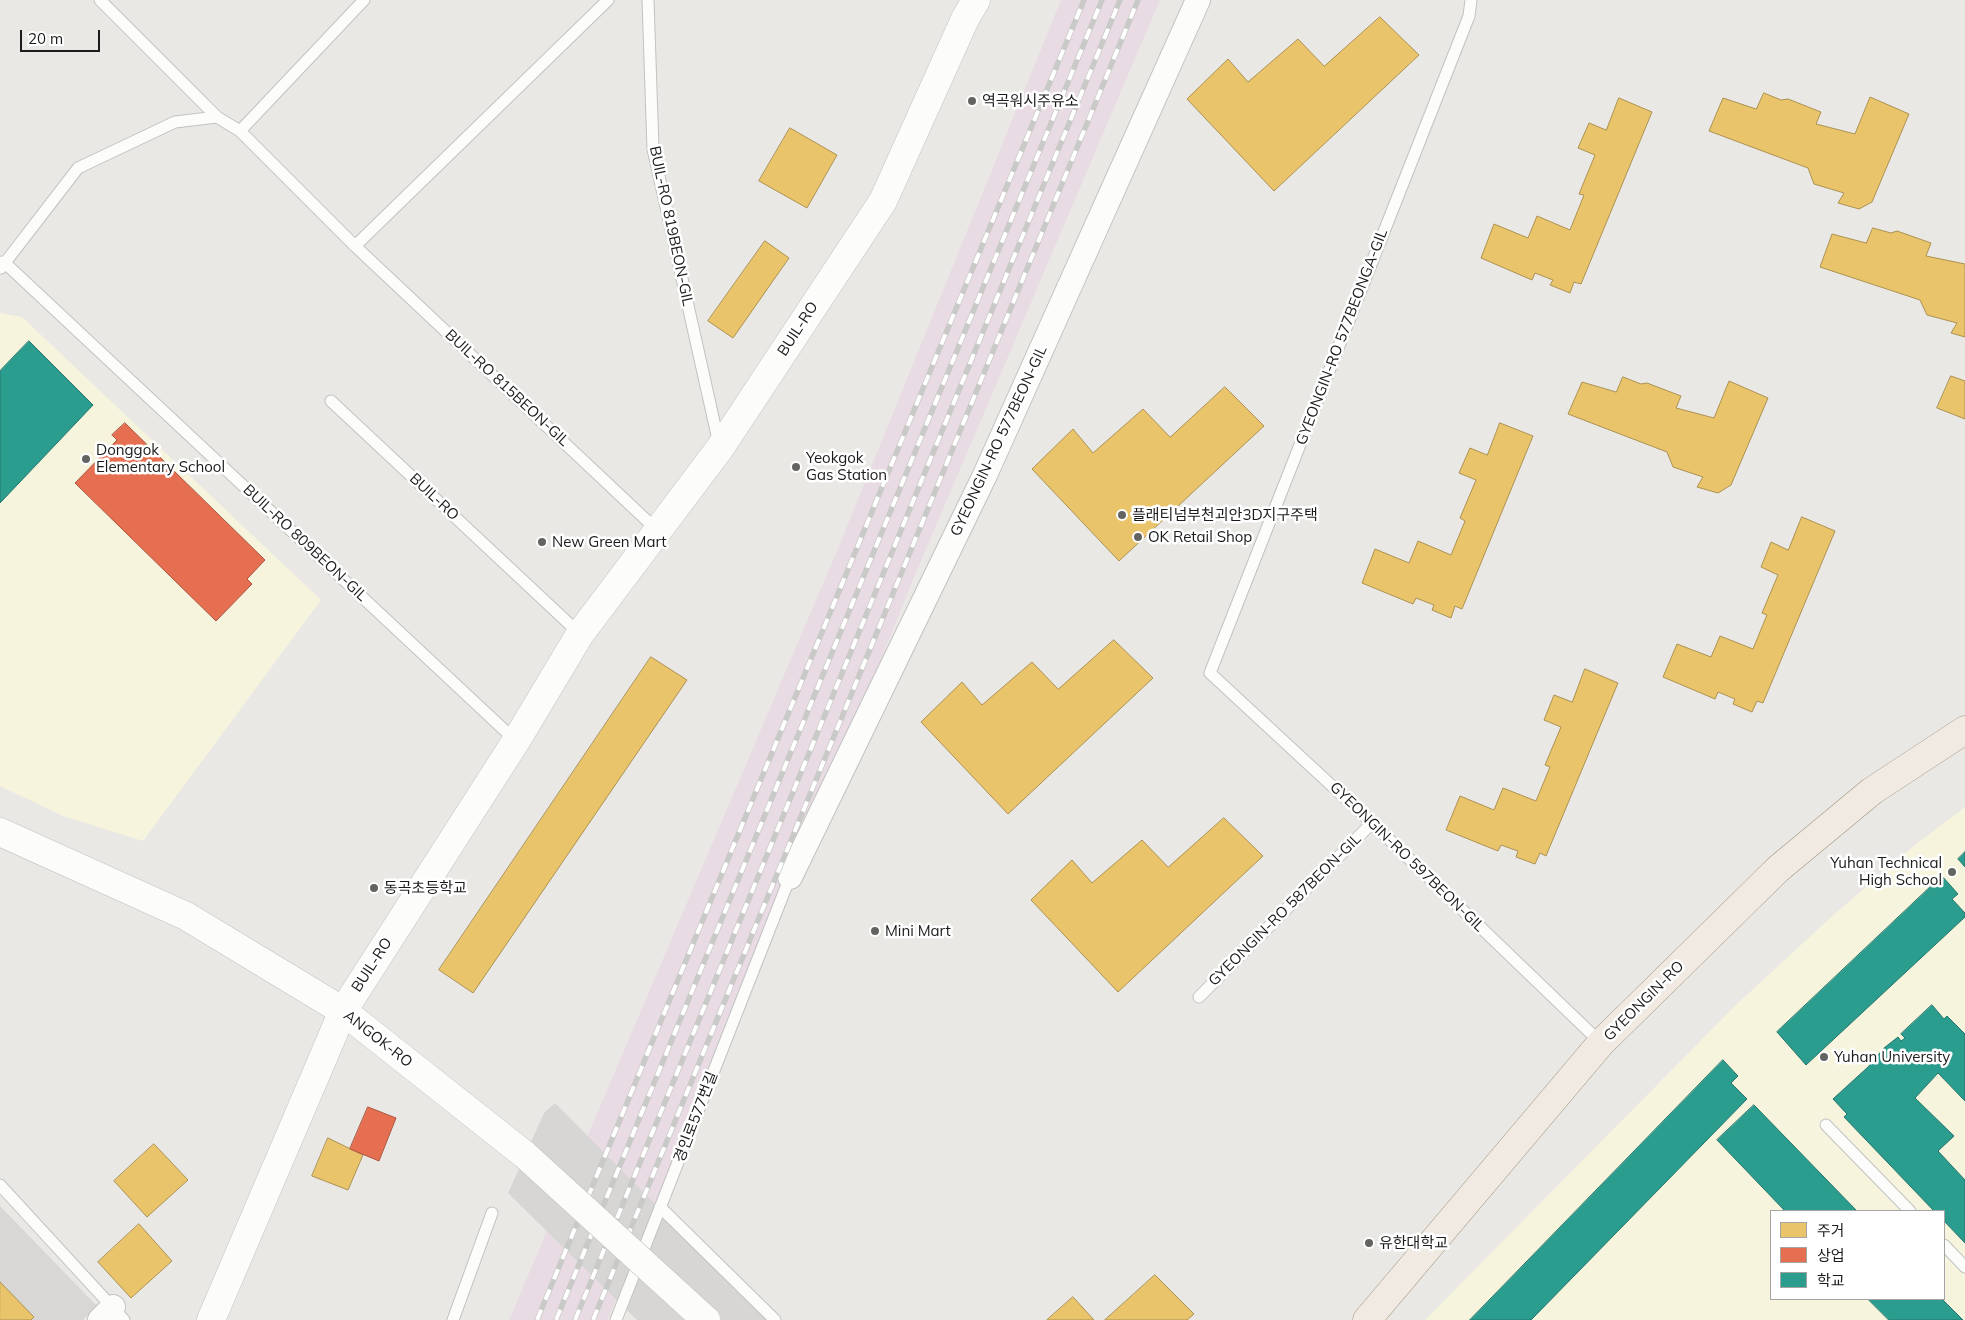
<!DOCTYPE html>
<html>
<head>
<meta charset="utf-8">
<style>
  body { margin:0 }
  #map { position:relative; width:1965px; height:1320px; overflow:hidden; background:#eae8e4; font-family:Mulish,"Noto Sans KR",sans-serif }
  canvas { display:block }
  .legend { position:absolute; left:1770px; top:1210px; width:175px; height:90px; box-sizing:border-box; background:#fff; border:1px solid #a4a4a4; margin:0; padding:6px 9px; list-style:none; font-size:15px; color:#1b1b1b }
  .legend li { display:flex; align-items:center; gap:10px; height:25px }
  .legend b { width:25px; border:1px solid #a4a4a4 }
  .scale { position:absolute; left:20px; top:30px; width:80px; height:22px; box-sizing:border-box; border:2px solid #1b1b1b; border-top:0; padding-left:6px; font-size:15px; line-height:18px; white-space:nowrap; color:#1b1b1b; -webkit-text-stroke:4px #fff; paint-order:stroke }
</style>
</head>
<body>
<div id="map">
<canvas width="1965" height="1320"></canvas>
<ul class="legend">
<li><b style="height:14px;background:#e9c46a"></b>주거</li>
<li><b style="height:14px;background:#e76f51"></b>상업</li>
<li><b style="height:14px;background:#2a9d8f"></b>학교</li>
</ul>
<div class="scale">20 m</div>
</div>
<script>
const c = document.querySelector('canvas').getContext('2d');
c.lineJoin = 'round';
function fill(path, color) {
  c.fillStyle = color;
  c.fill(path, 'evenodd');
}
function stroke(path, color, width, dash) {
  c.strokeStyle = color;
  c.lineWidth = width;
  c.lineCap = dash ? 'butt' : 'round';
  c.setLineDash(dash || []);
  c.stroke(path);
}
function label(font, color, halo, rows, align = 'center') {
  c.font = font + ' Mulish,"Noto Sans KR",sans-serif';
  c.lineWidth = 5;
  c.setLineDash([]);
  c.textBaseline = 'middle';
  c.strokeStyle = halo;
  c.fillStyle = color;
  for (const [text, x, y, turn = 0] of rows) {
    c.save();
    c.translate(x, y);
    c.rotate((+turn || 0) * Math.PI / 180);
    c.textAlign = isNaN(turn) ? turn : align;
    if (halo) c.strokeText(text, 0, 0);
    c.fillText(text, 0, 0);
    c.restore();
  }
}
fill(new Path2D(`
  M0,1206L97,1306L83,1320H0Z`), '#d9d7d5');
fill(new Path2D(`
  M1061,0H1160L912,582L721,1059L607,1320H509L837,551Z`), '#e9dbe4');
fill(new Path2D(`
  M0,313L22,317L321,600L143,841L63,816L0,786Z
  M1965,807V1320H1425L1736,1005L1829,919L1915,845ZM1771,1211H1944V1299H1771Z`), '#f6f4dd');
fill(new Path2D(`
  M555,1103L767,1317L765,1320H637L508,1193L544,1113Z`), '#d7d6d5');
const homes = new Path2D(`
  M1380,17L1419,55L1274,191L1187,99L1228,59L1248,82L1298,39L1324,66Z
  M1764,93L1781,100L1788,99L1821,112L1816,124L1855,134L1870,97L1909,114L1872,202L1859,209L1838,203L1844,193L1814,184L1808,168L1709,131L1723,98L1756,109Z
  M1619,98L1652,112L1581,284L1574,282L1570,293L1550,285L1553,280L1535,273L1532,280L1481,258L1494,224L1528,238L1537,216L1570,230L1584,195L1579,194L1595,155L1578,148L1589,123L1606,130Z
  M790,128L837,155L807,208L759,181Z
  M1873,228L1891,233L1897,231L1931,243L1926,256L1965,264V337L1951,333L1957,323L1927,315L1920,300L1820,267L1832,234L1866,243Z
  M765,241L789,258L733,338L708,321Z
  M1951,376L1965,381V419L1937,408Z
  M1623,377L1641,384L1647,383L1681,396L1676,408L1714,418L1729,381L1768,398L1731,485L1718,493L1697,487L1703,477L1673,467L1667,452L1568,414L1582,382L1616,392Z
  M1225,387L1264,426L1119,561L1032,469L1073,429L1093,453L1143,409L1170,437Z
  M1500,423L1533,436L1462,609L1455,606L1451,618L1432,610L1434,605L1416,598L1413,604L1362,583L1375,549L1409,563L1418,541L1451,555L1465,521L1460,518L1476,480L1459,473L1470,448L1487,455Z
  M1802,517L1835,531L1763,703L1757,701L1752,712L1733,704L1735,699L1718,692L1715,699L1663,677L1677,644L1711,657L1720,636L1753,649L1767,615L1762,613L1778,575L1761,567L1771,542L1788,550Z
  M1114,640L1153,678L1008,814L921,722L962,682L982,705L1032,662L1058,689Z
  M651,657L687,680L473,993L439,970Z
  M1585,669L1618,683L1546,856L1540,853L1535,864L1516,857L1518,851L1501,845L1498,851L1446,830L1460,796L1494,810L1503,788L1536,801L1550,767L1545,765L1561,727L1544,720L1554,695L1572,702Z
  M1224,818L1263,856L1118,992L1031,900L1072,860L1092,883L1142,840L1168,867Z
  M328,1138L363,1155L348,1190L312,1176Z
  M154,1144L188,1180L147,1217L114,1181Z
  M139,1224L172,1261L131,1298L98,1262Z
  M1155,1275L1194,1314L1187,1320H1105Z
  M0,1282L34,1317L31,1320H0Z
  M1073,1297L1094,1320H1047Z`);
fill(homes, '#e9c46a');
stroke(homes, '#ab9152', 1);
const shops = new Path2D(`
  M125,423L265,560L247,579L252,584L216,621L75,483L117,440L112,435Z
  M368,1107L396,1118L379,1161L350,1149Z`);
fill(shops, '#e76f51');
stroke(shops, '#aa5641', 1);
const schools = new Path2D(`
  M29,341L93,405L0,503V371Z
  M1965,852V867L1958,859Z
  M1942,876L1958,894L1952,899L1965,913V917L1806,1065L1777,1032Z
  M1932,1005L1944,1019L1947,1016L1965,1034V1101L1938,1073L1915,1098L1954,1136L1938,1151L1965,1180V1243L1944,1221V1211H1934L1844,1117L1847,1114L1833,1099L1868,1067L1884,1048L1898,1037L1901,1041L1905,1038L1901,1034Z
  M1723,1060L1738,1076L1731,1083L1747,1099L1531,1320H1470Z
  M1754,1105L1857,1211H1785L1717,1140Z
  M1868,1299H1942L1963,1320H1889Z`);
fill(schools, '#2a9d8f');
stroke(schools, '#26766c', 1);
const service = new Path2D(`
  M100,0L217,117L240,131L355,246L658,531
  M648,0L653,149L719,444
  M1471,0L1469,16L1210,673L1372,823L1601,1043
  M240,131L364,0
  M355,246L608,0
  M0,262L5,263L516,741
  M1,268L78,168L175,122L217,117
  M331,401L580,634
  M1199,997L1372,823
  M1826,1125L1910,1211
  M0,1185L124,1320
  M660,1207L775,1320
  M1944,1245L1965,1267
  M453,1320L492,1213
  M616,1320L790,877`);
const minor = new Path2D(`
  M790,877L985,475L1198,0
  M100,1320L113,1307`);
const tertiary = new Path2D(`
  M0,832L186,916L343,1011L525,1155
  M211,1320L343,1011L516,741L580,634L720,448L883,201L965,19L976,0`);
const primary = new Path2D(`
  M1367,1320L1601,1043L1778,869L1872,791L1965,730`);
stroke(service, '#c2c2c0', 13);
stroke(minor, '#c2c2c0', 26);
stroke(tertiary, '#c2c2c0', 29);
stroke(primary, '#a09581', 29);
stroke(service, '#fcfcfb', 11);
stroke(minor, '#fcfcfb', 24);
stroke(tertiary, '#fcfcfb', 28);
stroke(primary, '#f0eae2', 28);
const rail = new Path2D(`
  M537,1320L1084,0
  M556,1320L1102,0
  M575,1320L1120,0
  M593,1320L1138,0`);
stroke(rail, '#c9c9c8', 5.5);
stroke(rail, '#fff', 4, [11]);
const tertiaryBridge = new Path2D(`
  M525,1155L706,1320`);
stroke(tertiaryBridge, '#c2c2c0', 29, []);
stroke(tertiaryBridge, '#fcfcfb', 28);
for (const [x, y, r, color] of [
  [972,101,5,"#636361"],
  [86,459,5,"#636361"],
  [796,467,5,"#636361"],
  [1122,515,5,"#636361"],
  [1138,537,5,"#636361"],
  [542,542,5,"#636361"],
  [1952,872,5,"#636361"],
  [374,888,5,"#636361"],
  [875,931,5,"#636361"],
  [1824,1057,5,"#636361"],
  [1369,1243,5,"#636361"]
]) {
  const dot = new Path2D();
  dot.arc(x, y, r, 0, 2 * Math.PI);
  c.fillStyle = color;
  c.fill(dot);
  stroke(dot, '#fff', 2);
}
label('15px', '#1b1b1b', '#fff', [
  ["역곡워시주유소",982,101],
  ["Donggok",96,450],
  ["Elementary School",96,467],
  ["Yeokgok",806,458],
  ["Gas Station",806,475],
  ["플래티넘부천괴안3D지구주택",1132,515],
  ["OK Retail Shop",1148,537],
  ["New Green Mart",552,542],
  ["Yuhan Technical",1942,863,"right"],
  ["High School",1942,880,"right"],
  ["동곡초등학교",384,888],
  ["Mini Mart",885,931],
  ["Yuhan University",1834,1057],
  ["유한대학교",1379,1243]
], 'left');
label('15px', '#1b1b1b', '#fff', [
  ["BUIL-RO 819BEON-GIL",671,226,78],
  ["BUIL-RO",798,329,-57],
  ["GYEONGIN-RO 577BEONGA-GIL",1342,337,-69],
  ["BUIL-RO 815BEON-GIL",507,388,43],
  ["GYEONGIN-RO 577BEON-GIL",999,441,-65],
  ["BUIL-RO",434,497,43],
  ["BUIL-RO 809BEON-GIL",305,543,43],
  ["GYEONGIN-RO 597BEON-GIL",1407,857,44],
  ["GYEONGIN-RO 587BEON-GIL",1285,910,-45],
  ["BUIL-RO",372,965,-57],
  ["GYEONGIN-RO",1644,1001,-45],
  ["ANGOK-RO",378,1039,38],
  ["경인로577번길",696,1117,-69]
]);
</script>
</body>
</html>
